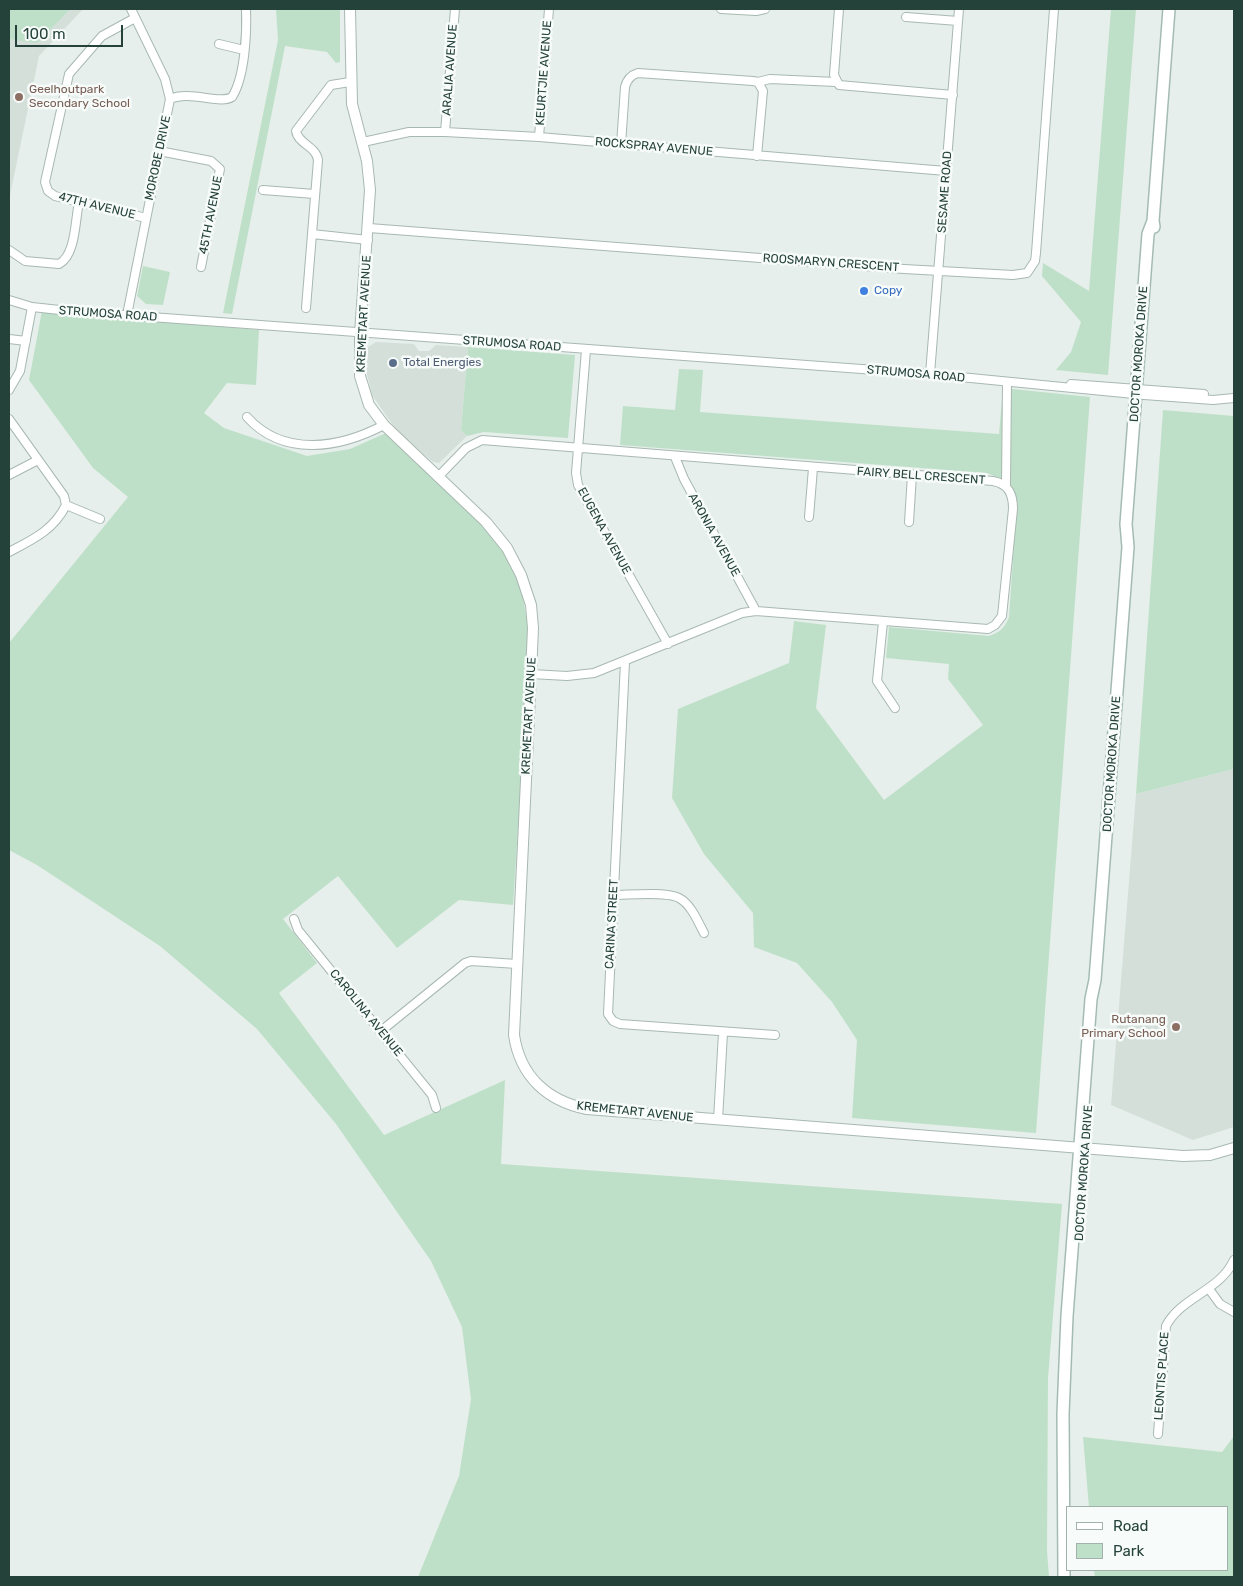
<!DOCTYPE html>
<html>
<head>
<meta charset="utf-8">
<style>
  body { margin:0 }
  #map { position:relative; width:1243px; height:1586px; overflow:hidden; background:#e6efeb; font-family:Rubik,sans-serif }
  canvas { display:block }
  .frame { position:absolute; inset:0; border:10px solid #24423a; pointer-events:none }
  .legend { position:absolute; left:1066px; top:1506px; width:162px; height:65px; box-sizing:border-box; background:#f7fbf9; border:1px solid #a3b1ad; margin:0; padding:6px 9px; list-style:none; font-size:15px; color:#24423a }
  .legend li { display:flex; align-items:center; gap:10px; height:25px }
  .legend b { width:25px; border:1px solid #a3b1ad }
  .scale { position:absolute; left:15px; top:25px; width:108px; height:22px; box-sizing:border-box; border:2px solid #24423a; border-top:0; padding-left:6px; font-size:15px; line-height:18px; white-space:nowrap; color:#24423a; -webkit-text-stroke:4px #f7fbf9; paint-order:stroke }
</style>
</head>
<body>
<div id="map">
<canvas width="1243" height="1586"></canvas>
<div class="frame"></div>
<ul class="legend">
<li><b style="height:6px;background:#fff"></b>Road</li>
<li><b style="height:14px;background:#bfe0c8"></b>Park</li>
</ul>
<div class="scale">100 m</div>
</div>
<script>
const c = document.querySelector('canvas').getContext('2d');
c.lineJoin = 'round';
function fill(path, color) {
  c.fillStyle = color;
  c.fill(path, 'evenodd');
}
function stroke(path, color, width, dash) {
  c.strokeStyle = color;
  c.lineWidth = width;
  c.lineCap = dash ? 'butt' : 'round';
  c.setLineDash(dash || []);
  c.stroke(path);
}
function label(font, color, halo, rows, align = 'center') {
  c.font = font + ' Rubik,sans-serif';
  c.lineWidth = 5;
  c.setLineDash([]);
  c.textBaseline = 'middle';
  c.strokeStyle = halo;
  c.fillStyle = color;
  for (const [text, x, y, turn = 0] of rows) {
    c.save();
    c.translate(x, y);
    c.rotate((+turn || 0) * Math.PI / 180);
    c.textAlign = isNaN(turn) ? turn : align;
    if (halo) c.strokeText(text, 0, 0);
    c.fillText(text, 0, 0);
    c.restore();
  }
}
fill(new Path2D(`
  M9,9H83L39,56L10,195Z
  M376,342L414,344L419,351H429L436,345L468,347L461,430L467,436L439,463L433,462L397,431L372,395L366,370V357L368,347Z
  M1234,769V1127L1193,1140L1111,1105L1136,794Z`), '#d4dfda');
fill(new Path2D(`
  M9,9H70L37,43L9,39Z
  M276,9H340V62L336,63L327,52L285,46L232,314L223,313L278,40Z
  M1111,9H1136L1108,375L1056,370L1071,352L1081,322L1042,276L1043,263L1089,291Z
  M143,266L170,272L163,305L146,304L137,296Z
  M42,311L259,330L256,385L227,383L204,413L224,428L307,456L350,449L386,433L497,540L509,561L522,592L528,628V675L513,905L459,900L397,948L338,876L283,919L317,963L279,993L384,1135L505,1080L501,1164L1062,1204L1048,1378L1047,1551L1049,1577H418L459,1476L471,1399L462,1327L431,1261L336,1124L257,1029L160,946L37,865L9,850V643L128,497L93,468L29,380Z
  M468,347L575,355L568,438L484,432L467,436L461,430Z
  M679,369L703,370L700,412L999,434L1003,388L1090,397L1036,1133L852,1118L857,1040L832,1002L797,963L754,947L753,913L704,854L672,798L678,709L789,663L794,621L826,625L816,708L884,800L983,725L948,679L949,664L886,658L889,627L989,636C1000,632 1005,628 1009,617L1017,499C1011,484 1002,479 987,473L620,445L623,406L675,410Z
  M1163,410L1234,416V769L1136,794Z
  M1234,1436V1577H1095L1094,1570H1227V1507H1089L1083,1437L1222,1452Z`), '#bfe0c8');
const minor = new Path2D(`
  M721,9L756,11L765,9
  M839,9L834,75L839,85L953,95
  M906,17L958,21
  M135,18L102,36L69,74L45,182L48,191L55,196L146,218
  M219,44L244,50
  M758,82L770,79L836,82
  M170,99C190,90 220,105 232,97C245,77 247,32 246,9
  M445,132L455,9
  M539,137L549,9
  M363,142L409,132H445L539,137L946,171
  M621,145L625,87C627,79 631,75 638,73L753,81L758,82L763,91L757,156
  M159,151L211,161L220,169L201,267
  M263,190L314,194
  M369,228L904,269L1013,275L1027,273L1035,261L1036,253L1054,9
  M312,234L368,240
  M9,250L25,261L59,264C76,255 75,220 79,202
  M9,300L32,307L69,311L930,374L1144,395L1213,400L1234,398
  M306,308L318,160C316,146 298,144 296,131L331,85L350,82
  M127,315L170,99L165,79L131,9
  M9,339L26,341
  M586,350L576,473L578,485L668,644
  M930,374L959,9
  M1071,384L1204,394
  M9,390L20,371L32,307
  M247,417C284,458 340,448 384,425
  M9,419L64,496L66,505C54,530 32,540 9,552
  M675,457L684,479L756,611
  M9,475L38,460
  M438,477L466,448L482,440L993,481C1008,484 1013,493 1013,509L1002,616L995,625L988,629L756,611L742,613L594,673L567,676L531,674
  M1006,486L1007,382
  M66,505L100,519
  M809,517L813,468
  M909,522L912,475
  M883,622L877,681L895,708
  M625,662L608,1014L613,1021L620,1024L775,1035
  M613,895C629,895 666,891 679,898C691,904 698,922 704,933
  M294,919L298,930L432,1095L436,1108
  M381,1031L465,963L471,961L517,964
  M718,1120L723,1033
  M1209,1289L1220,1304L1234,1312
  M1158,1434L1166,1326C1181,1297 1220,1291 1234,1260`);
const tertiary = new Path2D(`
  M350,9L352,104L367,161L370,190L360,334V376L369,405L384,425L486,522L507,548L521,575L531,605L533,628L531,674L514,1035C520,1076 547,1101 587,1109L1183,1156L1210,1155L1234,1148`);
const secondary = new Path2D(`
  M1154,227L1153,221L1169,9
  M1064,1577L1063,1414L1067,1316L1091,999L1095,980L1128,547L1126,524L1148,234L1153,221`);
stroke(minor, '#a8b8b2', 10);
stroke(tertiary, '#a8b8b2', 12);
stroke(secondary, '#a4bbb3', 14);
stroke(minor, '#fff', 8);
stroke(tertiary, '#fff', 10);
stroke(secondary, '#fff', 11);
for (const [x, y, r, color] of [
  [19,97,5,"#8d6e63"],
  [864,291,5,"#3f7fe0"],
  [393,363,5,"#5c6f8a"],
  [1176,1027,5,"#8d6e63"]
]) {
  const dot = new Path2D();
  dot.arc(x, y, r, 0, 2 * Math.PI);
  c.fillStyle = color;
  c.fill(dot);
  stroke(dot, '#f7fbf9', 2);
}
label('12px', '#24423a', '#f7fbf9', [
  ["ARALIA AVENUE",450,70,-86],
  ["KEURTJIE AVENUE",544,73,-86],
  ["ROCKSPRAY AVENUE",654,147,5],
  ["MOROBE DRIVE",158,158,-78],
  ["SESAME ROAD",945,192,-86],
  ["47TH AVENUE",97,206,14],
  ["45TH AVENUE",211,215,-79],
  ["ROOSMARYN CRESCENT",831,263,4],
  ["STRUMOSA ROAD",108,314,4],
  ["KREMETART AVENUE",364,314,-87],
  ["STRUMOSA ROAD",512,344,4],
  ["DOCTOR MOROKA DRIVE",1139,354,-86],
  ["STRUMOSA ROAD",916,374,5],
  ["FAIRY BELL CRESCENT",921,476,4],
  ["EUGENA AVENUE",604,531,61],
  ["ARONIA AVENUE",714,535,61],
  ["KREMETART AVENUE",529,716,-87],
  ["DOCTOR MOROKA DRIVE",1112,764,-86],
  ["CARINA STREET",612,924,-87],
  ["CAROLINA AVENUE",366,1013,51],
  ["KREMETART AVENUE",635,1112,6],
  ["DOCTOR MOROKA DRIVE",1084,1173,-86],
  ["LEONTIS PLACE",1162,1376,-86]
]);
label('12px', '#785e54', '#f7fbf9', [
  ["Geelhoutpark",29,90],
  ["Secondary School",29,104],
  ["Rutanang",1166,1020,"right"],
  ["Primary School",1166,1034,"right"]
], 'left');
label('12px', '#366cbe', '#f7fbf9', [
  ["Copy",874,291]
], 'left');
label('12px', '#4e5e75', '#f7fbf9', [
  ["Total Energies",403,363]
], 'left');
</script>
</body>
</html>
